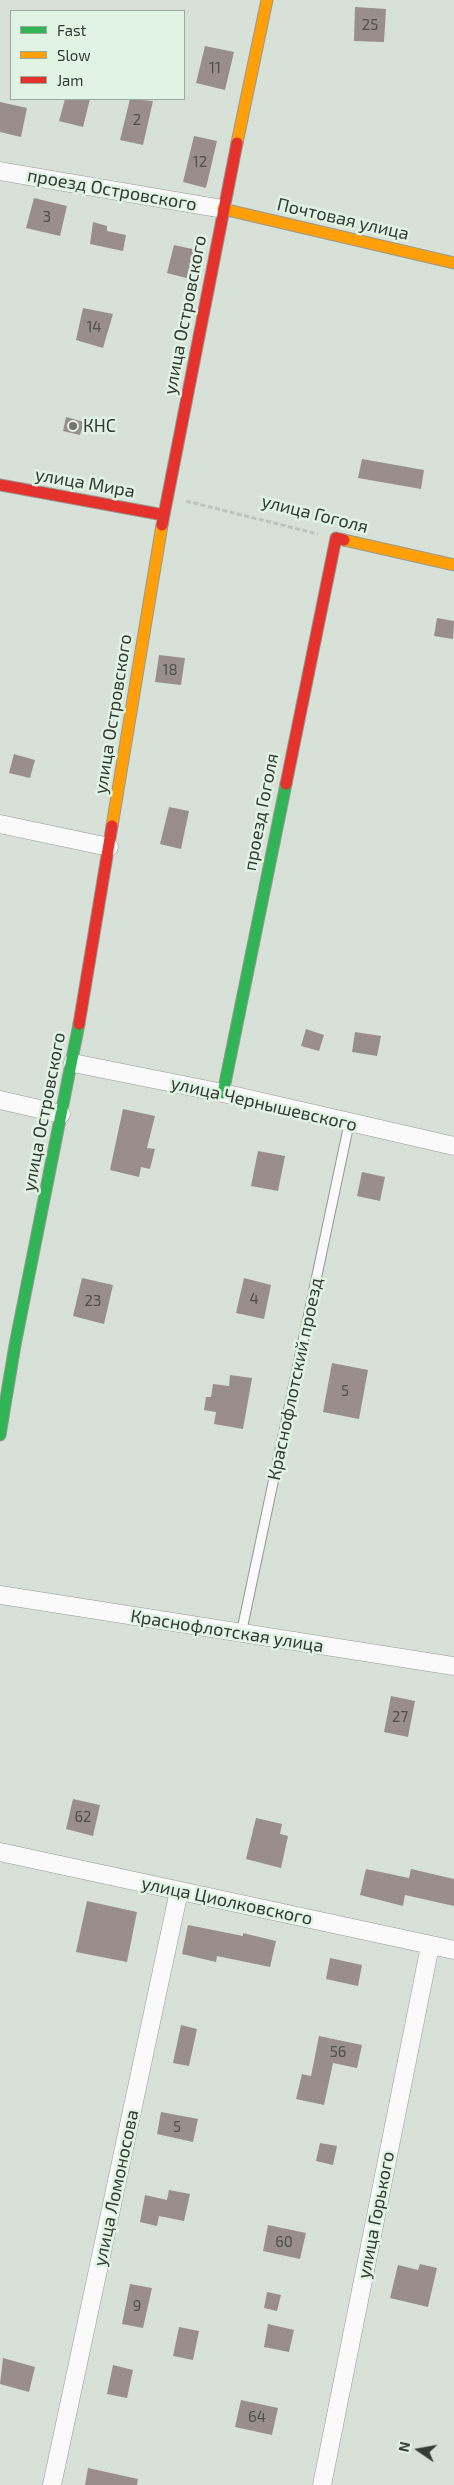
<!DOCTYPE html>
<html>
<head>
<meta charset="utf-8">
<style>
  body { margin:0 }
  #map { position:relative; width:454px; height:2485px; overflow:hidden; background:#d8e1d8; font-family:"Exo 2",sans-serif }
  canvas { display:block }
  .legend { position:absolute; left:10px; top:10px; width:175px; height:90px; box-sizing:border-box; background:#e1f3e3; border:1px solid #9ca99d; margin:0; padding:6px 9px; list-style:none; font-size:15px; color:#343b35 }
  .legend li { display:flex; align-items:center; gap:10px; height:25px }
  .legend b { width:25px; border:1px solid #9ca99d }
  .north { position:absolute; left:394px; top:2425px; width:50px; height:50px; -webkit-text-stroke:4px #e1f3e3; paint-order:stroke; rotate:282deg; font-size:14px; font-weight:700; line-height:20px; text-align:center; color:#343b35 }
  .north::after { content:''; display:block; margin:auto; width:18px; height:22px; background:#343b35; clip-path:polygon(50% 0,100% 100%,50% 72%,0 100%) }
</style>
</head>
<body>
<div id="map">
<canvas width="454" height="2485"></canvas>
<ul class="legend">
<li><b style="height:6px;background:#30b455"></b>Fast</li>
<li><b style="height:6px;background:#ff9f0a"></b>Slow</li>
<li><b style="height:6px;background:#e5322d"></b>Jam</li>
</ul>
<div class="north">N</div>
</div>
<script>
const c = document.querySelector('canvas').getContext('2d');
c.lineJoin = 'round';
function fill(path, color) {
  c.fillStyle = color;
  c.fill(path, 'evenodd');
}
function stroke(path, color, width, dash) {
  c.strokeStyle = color;
  c.lineWidth = width;
  c.lineCap = dash ? 'butt' : 'round';
  c.setLineDash(dash || []);
  c.stroke(path);
}
function label(font, color, halo, rows, align = 'center') {
  c.font = font + ' "Exo 2",sans-serif';
  c.lineWidth = 5;
  c.setLineDash([]);
  c.textBaseline = 'middle';
  c.strokeStyle = halo;
  c.fillStyle = color;
  for (const [text, x, y, turn = 0] of rows) {
    c.save();
    c.translate(x, y);
    c.rotate((+turn || 0) * Math.PI / 180);
    c.textAlign = isNaN(turn) ? turn : align;
    if (halo) c.strokeText(text, 0, 0);
    c.fillText(text, 0, 0);
    c.restore();
  }
}
fill(new Path2D(`
  M355,7L386,9L384,42L354,41Z
  M205,46L234,52L225,90L196,83Z
  M65,99H90L83,127L59,121Z
  M130,99L153,101L143,145L120,140Z
  M0,102L27,108L21,137L0,132Z
  M194,136L217,141L206,188L183,182Z
  M34,198L67,206L60,236L26,228Z
  M93,222L107,226V231L126,235L123,251L90,244Z
  M174,245L197,250L190,279L167,273Z
  M83,308L113,314L103,348L76,340Z
  M66,417L84,422L80,435L63,431Z
  M362,459L424,470L421,489L358,478Z
  M437,618L454,621L453,639L434,636Z
  M159,655L185,658L181,685L155,682Z
  M14,754L35,760L30,778L9,773Z
  M169,807L189,811L181,849L160,844Z
  M306,1029L324,1035L319,1051L301,1046Z
  M355,1032L381,1036L377,1056L352,1052Z
  M123,1109L155,1116L147,1148L155,1149L150,1169L141,1167L139,1177L110,1170Z
  M258,1151L285,1156L278,1191L251,1186Z
  M362,1172L385,1177L380,1201L357,1196Z
  M82,1278L113,1285L104,1324L73,1316Z
  M244,1278L271,1285L264,1319L236,1313Z
  M332,1363L368,1370L359,1419L323,1412Z
  M230,1375L252,1378L243,1429L214,1424L216,1412L204,1410L206,1397H211L213,1384L229,1386Z
  M391,1696L415,1701L408,1737L384,1732Z
  M73,1799L100,1805L93,1836L66,1829Z
  M256,1818L282,1824L280,1834L288,1836L281,1868L246,1859Z
  M366,1869L409,1878L411,1869L454,1879V1906L405,1895L403,1906L360,1895Z
  M87,1901L137,1912L127,1962L76,1952Z
  M188,1925L243,1936V1933L276,1941L270,1967L217,1956L216,1962L182,1954Z
  M330,1958L362,1965L358,1986L326,1979Z
  M181,2025L197,2029L189,2066L173,2063Z
  M319,2036L362,2045L357,2068L333,2063L324,2105L296,2099L302,2074L311,2076Z
  M161,2112L198,2119L193,2142L157,2134Z
  M320,2143L337,2146L333,2165L316,2161Z
  M169,2190L190,2194L184,2221L159,2216L157,2226L140,2222L145,2195L167,2200Z
  M268,2225L306,2233L300,2259L263,2251Z
  M420,2264L437,2268L428,2307L390,2298L398,2265L418,2270Z
  M130,2284L152,2288L143,2328L122,2324Z
  M267,2292L281,2295L277,2311L264,2308Z
  M268,2324L294,2330L289,2352L264,2347Z
  M179,2327L199,2331L193,2360L173,2356Z
  M3,2358L35,2367L29,2392L0,2384Z
  M113,2365L133,2370L127,2398L107,2394Z
  M241,2400L278,2408L272,2435L235,2427Z
  M88,2468L138,2479L137,2485H85Z`), '#998e8c');
const lane = new Path2D(`
  M241,1634L349,1124`);
const street = new Path2D(`
  M0,171L223,209
  M0,824L109,847
  M73,1063L223,1093L454,1146
  M0,1100L61,1114
  M0,1595L454,1666
  M0,1852L454,1950
  M52,2485L179,1891
  M322,2485L430,1946`);
const fast = new Path2D(`
  M223,1093L286,784
  M0,1435L15,1345L79,1024`);
const slow = new Path2D(`
  M237,143L267,0
  M223,209L454,263
  M344,540L454,565
  M112,826L162,525`);
const jam = new Path2D(`
  M0,485L164,515
  M162,525L237,143
  M286,784L336,538L344,540
  M79,1024L112,826`);
stroke(lane, '#939993', 11);
stroke(street, '#939993', 19);
stroke(fast, '#939993', 13);
stroke(slow, '#939993', 13);
stroke(jam, '#939993', 13);
stroke(new Path2D(`
  M186,501L318,534`), '#bec2be', 3, [5, 2.5]);
stroke(lane, '#f9faf9', 9);
stroke(street, '#f9faf9', 18);
stroke(fast, '#30b455', 11);
stroke(slow, '#ff9f0a', 11);
stroke(jam, '#e5322d', 11);
for (const [x, y, r, color] of [
  [73,426,5,"#6d756e"]
]) {
  const dot = new Path2D();
  dot.arc(x, y, r, 0, 2 * Math.PI);
  c.fillStyle = color;
  c.fill(dot);
  stroke(dot, '#e1f3e3', 2);
}
label('15px', '#4d504b', null, [
  ["25",370,25],
  ["11",215,68],
  ["2",137,120],
  ["12",200,162],
  ["3",47,217],
  ["14",94,327],
  ["18",170,670],
  ["4",254,1299],
  ["23",93,1301],
  ["5",345,1391],
  ["27",400,1717],
  ["62",83,1817],
  ["56",338,2052],
  ["5",177,2127],
  ["60",284,2242],
  ["9",137,2306],
  ["64",257,2417]
]);
label('18px', '#343b35', '#e1f3e3', [
  ["проезд Островского",112,190,10],
  ["Почтовая улица",343,219,13],
  ["улица Островского",185,315,-79],
  ["улица Мира",85,483,10],
  ["улица Гоголя",315,514,14],
  ["улица Островского",113,714,-81],
  ["проезд Гоголя",261,812,-79],
  ["улица Чернышевского",264,1104,13],
  ["улица Островского",44,1112,-79],
  ["Краснофлотский проезд",295,1379,-78],
  ["Краснофлотская улица",227,1631,9],
  ["улица Циолковского",227,1901,12],
  ["улица Ломоносова",116,2188,-78],
  ["улица Горького",376,2215,-79]
]);
label('18px', '#343b35', '#e1f3e3', [
  ["КНС",83,426]
], 'left');
</script>
</body>
</html>
